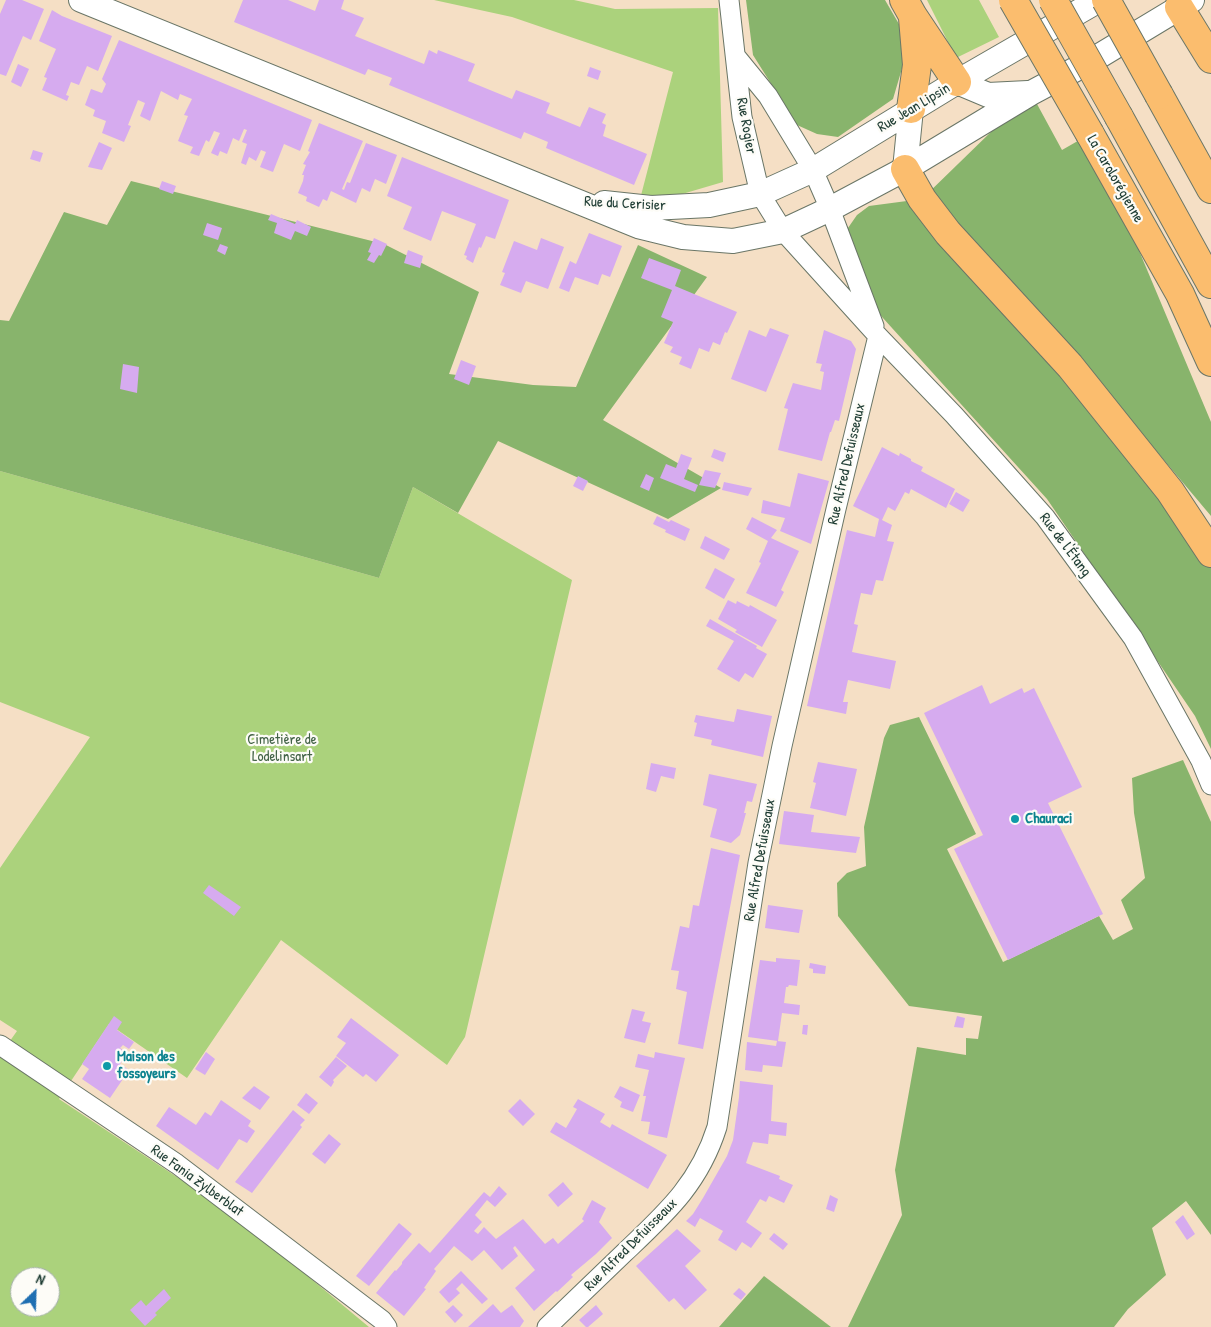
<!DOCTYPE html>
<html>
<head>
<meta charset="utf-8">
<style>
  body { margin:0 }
  #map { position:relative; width:1211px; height:1327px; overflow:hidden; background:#f5dfc5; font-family:"Patrick Hand",sans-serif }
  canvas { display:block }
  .north { position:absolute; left:10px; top:1267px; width:50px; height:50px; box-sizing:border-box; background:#fdfcf7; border:1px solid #a4b0a9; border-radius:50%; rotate:24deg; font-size:14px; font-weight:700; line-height:20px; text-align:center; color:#1f3d34 }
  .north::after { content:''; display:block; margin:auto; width:18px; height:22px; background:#1f6fb2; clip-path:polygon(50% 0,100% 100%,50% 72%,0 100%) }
</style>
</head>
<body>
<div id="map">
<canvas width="1211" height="1327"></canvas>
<div class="north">N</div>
</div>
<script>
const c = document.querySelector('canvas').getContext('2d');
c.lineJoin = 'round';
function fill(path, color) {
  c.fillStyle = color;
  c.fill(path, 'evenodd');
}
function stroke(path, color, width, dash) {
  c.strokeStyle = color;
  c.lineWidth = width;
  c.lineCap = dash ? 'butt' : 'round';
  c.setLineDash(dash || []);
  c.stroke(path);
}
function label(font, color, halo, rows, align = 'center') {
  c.font = font + ' "Patrick Hand",sans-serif';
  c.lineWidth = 4.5;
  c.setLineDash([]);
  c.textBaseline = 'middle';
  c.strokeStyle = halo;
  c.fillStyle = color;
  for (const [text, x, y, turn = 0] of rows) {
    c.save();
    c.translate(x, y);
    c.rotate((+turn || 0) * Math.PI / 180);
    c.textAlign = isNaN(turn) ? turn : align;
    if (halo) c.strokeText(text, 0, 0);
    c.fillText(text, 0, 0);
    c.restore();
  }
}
fill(new Path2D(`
  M434,0H574L615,9L718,8L723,182L638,207L673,72L512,17Z
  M927,0H979L999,37L956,58Z
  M0,471L379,578L413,487L572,580L465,1037L447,1065L281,940L187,1078L109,1024L59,1099L186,1183L245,1224L369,1327H0V1055L17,1031L0,1020V868L90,737L0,702ZM20,1277H50V1307H20Z`), '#abd27c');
fill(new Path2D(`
  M746,0H885L903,31V65L893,99L838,137L817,134L797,125L753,55Z
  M1031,93L1062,150L1090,134L1211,422V516L1084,365L1211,565V749L1195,716L1047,499L863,296L841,238L857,215L869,206L922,199Z
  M131,181L384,244L479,292L449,374L533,385L576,387L638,245L707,277L603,420L721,488L668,519L498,441L458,513L413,487L379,578L0,471V320L9,321L64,212L107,225Z
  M919,717L976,834L947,849L1003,962L1099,916L1113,940L1133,929L1121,900L1145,878L1134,813L1132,778L1183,760L1211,822V1235L1186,1201L1152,1228L1166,1275L1128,1309L1114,1327H848L902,1215L895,1170L917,1047L966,1055V1038L978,1039L982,1016L909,1006L838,916L837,883L847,873L866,866L864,827L884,738L890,725Z
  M764,1276L831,1327H719Z`), '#88b46c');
fill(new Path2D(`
  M6,0H22L44,9L31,40L23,36L6,76L0,74V14Z
  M243,0H288L315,11L319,0H344L341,9L364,18L355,36L424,64L429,50L437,54L438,50L464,60L475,64L468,81L512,99L516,90L550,103L546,113L580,127L589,107L606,114L602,123L606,125L603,136L647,154L634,185L546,148L548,142L524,132L521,139L389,85L392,78L368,69L365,75L234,22Z
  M52,10L62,16L112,36L98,71L87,66L79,85L71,82L66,95L69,96L67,101L42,90L47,78L44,77L56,49L39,41Z
  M119,40L312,120L300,151L284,144L273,172L260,167L266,152L261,150L256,161L249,157L246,165L241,163L247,144L242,142L247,130L244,129L239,141L233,138L227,154L220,151L218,156L211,153L220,133L214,131L209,142L206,140L199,156L190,153L193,147L178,141L188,116L184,115L192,99L180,94L178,100L161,91L150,121L140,116L145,103L138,100L128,125L131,126L124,142L102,133L106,121L93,116L95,110L85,105L91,89L102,93L106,84L102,79Z
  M18,64L29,69L21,87L11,82Z
  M590,67L601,71L598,80L587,76Z
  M319,123L363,141L342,189L344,190L347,182L350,183L366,143L397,155L386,184L375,179L370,192L362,188L356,203L331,191L327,201L323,199L319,207L306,201L307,197L298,193L303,181L304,175H302L306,165L303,164L310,152L308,151Z
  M99,142L112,148L102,170L88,167Z
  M33,150L43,153L40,162L30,159Z
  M402,157L509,200L495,239L486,236L481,248L479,247L473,263L466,259L467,256L464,255L476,224L442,211L431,241L403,229L412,207L387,196Z
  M162,181L176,186L173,194L159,189Z
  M271,214L295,224L297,220L311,227L307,236L295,231L291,240L274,233L277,223L268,220Z
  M207,223L222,228L218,240L203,235Z
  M589,233L622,246L610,277L602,274L598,285L575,277L569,292L559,288L570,261L576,264Z
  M374,238L387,244L381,256L379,255L374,263L367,260L371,253L368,252Z
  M541,238L564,247L548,289L526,281L521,293L500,285L505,273L502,272L514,241L537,250Z
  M220,244L228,247L225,255L217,251Z
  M408,250L423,256L420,268L404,263Z
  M649,258L681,270L675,286L737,312L727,333L725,332L720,345L713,342L709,352L699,348L691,369L679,364L682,357L670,352L673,347L664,343L673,322L661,317L672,290L641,278Z
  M770,328L789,335L766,392L731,379L749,330L766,337Z
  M824,330L851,341L856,349L839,421L835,420L831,432H830L822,461L778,450L788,409L784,408L793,383L821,390L824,372L820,371L822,364L816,363Z
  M461,360L476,366L469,385L454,379Z
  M123,364L139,367L137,393L120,389Z
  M882,447L899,456L900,453L911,459V461L923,467L921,471L955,489L946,508L911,489L909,494L905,492L895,511L888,507L882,520L892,525L887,541L894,542L883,581L876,580L872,595L861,593L854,624L858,625L852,652L896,661L890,689L848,680L843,702H848L846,714L807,706L847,530L875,537L879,519L853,506Z
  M714,449L726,453L723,462L711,457Z
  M681,454L692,458L684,479L698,485L695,492L660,478L666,464L676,468Z
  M705,470L721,473L715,488L699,485Z
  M798,473L829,481L811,544L780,531L785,518L761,513L763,500L790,507Z
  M646,474L654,478L649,491L640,487Z
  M578,476L588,481L583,491L573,486Z
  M724,482L752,488L748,496L722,490Z
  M956,492L970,500L963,512L949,504Z
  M657,516L669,522L671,520L690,529L685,541L665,532L666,530L653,524Z
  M752,517L777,530L771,538L799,551L781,590L784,592L776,607L746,593L761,563L759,562L768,541L746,529Z
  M705,536L730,549L724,560L700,548Z
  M715,568L735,579L724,599L705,588Z
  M728,600L736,604L737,601L749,607L750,605L777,620L762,647L735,632L737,630L718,619Z
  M710,619L757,646L756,648L767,654L753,678L745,673L739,682L717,669L734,641L706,626Z
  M982,685L990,704L1022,688L1024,693L1034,688L1082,787L1048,803L1103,914L1008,960L954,849L983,835L924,713Z
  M737,709L772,716L763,757L711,745L712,740L694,736L697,723L694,722L696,715L734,722Z
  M818,762L857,769L846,816L810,808L816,783L813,782Z
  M651,763L676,768L674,779L661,776L656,792L646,789Z
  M709,774L757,784L752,802L747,801L744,813H746L740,835L731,843L710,837L717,809L703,805Z
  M784,811L814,815L811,832L860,837L856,853L779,844Z
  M711,848L740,855L703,1049L678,1044L687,992L676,989L679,971L671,970L680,926L689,928L693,905L699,906Z
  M209,885L241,907L234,916L203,893Z
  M768,905L803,910L799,933L765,928Z
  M776,958L800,960L797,986L789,985L788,987H786L784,1003L800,1005L799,1015L782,1013L778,1041L748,1037L760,960L776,962Z
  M810,963L826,966L825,974L813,973V969L809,968Z
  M632,1009L645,1012L642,1021L651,1023L645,1043L624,1038Z
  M114,1016L122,1022L117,1030L134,1042L129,1049L123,1045L120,1048L128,1053L120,1064L129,1070L110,1098L82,1079L89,1069L82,1064Z
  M957,1016L965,1018L963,1028L954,1027Z
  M351,1018L399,1055L376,1082L366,1074L363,1077L336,1056L346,1043L337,1037Z
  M803,1025H808L807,1035L802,1034Z
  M777,1041L786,1042L782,1067L763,1065L762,1072L745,1070L747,1042L776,1046Z
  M206,1052L215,1059L205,1075L195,1069Z
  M655,1052L685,1058L667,1138L648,1134L650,1122L641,1121L646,1096H643L649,1070L635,1067L638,1054L654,1058Z
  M336,1057L347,1066L333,1080L334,1082L331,1087L319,1077Z
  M740,1081L773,1085L771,1121L787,1123L786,1136L769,1134L768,1144L753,1142L746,1163L780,1176L779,1179L793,1185L784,1203L769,1196L766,1202L760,1199L746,1222L762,1233L751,1248L742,1242L736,1251L718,1240L723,1231L700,1218L695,1227L686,1221L693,1214L703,1198L727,1156L733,1140L739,1097Z
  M254,1086L270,1097L260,1110L242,1098Z
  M620,1086L640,1095L633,1112L620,1107L622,1102L614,1097Z
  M306,1093L318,1103L309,1114L297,1105Z
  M520,1099L535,1114L523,1126L508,1111Z
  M578,1099L605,1114L600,1122L610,1128L612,1124L667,1155L648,1189L550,1132L556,1122L566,1128L577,1109L573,1107Z
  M221,1100L251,1121L248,1126L255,1131L247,1143L239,1139L218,1170L156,1126L169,1107L196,1125L205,1112L211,1116Z
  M293,1110L305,1120L300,1125L302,1127L252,1193L235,1182Z
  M329,1134L341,1144L325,1164L312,1154Z
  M563,1182L573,1194L558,1207L548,1195Z
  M499,1186L507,1194L495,1207L487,1200L475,1215L482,1222L474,1231L478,1234L484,1227L496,1239L523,1219L545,1244L553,1238L558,1244L584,1221L582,1219L592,1200L606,1208L599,1222L612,1238L596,1254L571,1275L573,1277L557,1292L556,1291L534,1311L515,1288L535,1270L515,1246L513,1248L518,1256L502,1270L484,1250L472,1261L454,1246L434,1269L436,1271L424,1288L426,1289L404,1316L376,1293L395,1270L396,1271L402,1264V1262L419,1243L430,1253L484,1192L490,1197Z
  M830,1195L838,1199L834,1212L826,1209Z
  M1183,1215L1195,1234L1187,1240L1175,1222Z
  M399,1223L412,1234L369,1286L356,1276Z
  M677,1229L701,1251L685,1266L707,1290L685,1310L674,1298L669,1302L636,1266Z
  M774,1233L788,1244L783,1250L769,1239Z
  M461,1271L488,1299L482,1304L462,1283L456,1289L460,1293L449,1303L439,1292Z
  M739,1288L746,1294L741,1300L733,1294Z
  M164,1289L171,1298L155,1313L157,1315L145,1326L130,1310L141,1300L146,1306Z
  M493,1304L501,1313L512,1305L524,1321L520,1327H468Z
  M453,1305L463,1315L455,1323L445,1312Z
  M596,1305L603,1314L588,1327H586L579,1320Z`), '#d6abef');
const minor = new Path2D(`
  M729,0L742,117L760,194L783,231L878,336L954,415L1045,517L1133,638L1201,761L1211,785
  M737,58L768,96L813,170L830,209L874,326
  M0,1045L177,1164L382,1320L387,1327
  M547,1327C573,1302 598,1278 624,1253C666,1213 699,1184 717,1127L758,863L782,746L836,509L878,336`);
const tertiary = new Path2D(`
  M81,0L638,226L683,237L733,241L783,231L830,209L905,169L1031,93L1091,61L1192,0
  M957,82L988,95L1028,93
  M905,169L911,109
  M604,203L651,208L709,205L760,194L813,170L957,82L1099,0`);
const motorway = new Path2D(`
  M904,0L913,16L957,82
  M1179,7L1211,59
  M1159,95L1211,189
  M911,109L917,65L913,18
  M1119,117L1211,284
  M1090,134L1180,294L1211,362
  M905,169L922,199L948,233L1070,366L1170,491L1211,553`);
stroke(minor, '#6a7667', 21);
stroke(tertiary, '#6a7667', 26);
stroke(motorway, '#6a7667', 30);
stroke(minor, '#fff', 19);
stroke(tertiary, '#fff', 24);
stroke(motorway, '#fbbd6e', 28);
const motorwayBridge = new Path2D(`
  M1013,0L1090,134
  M1053,0L1119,117
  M1106,0L1159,95`);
stroke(motorwayBridge, '#6a7667', 30, []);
stroke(motorwayBridge, '#fbbd6e', 28);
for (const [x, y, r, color] of [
  [1015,819,5,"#0f9aa8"],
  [107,1066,5,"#0f9aa8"]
]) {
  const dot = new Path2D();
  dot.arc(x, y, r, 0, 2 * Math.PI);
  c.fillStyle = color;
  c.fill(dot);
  stroke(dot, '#fdfcf7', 2);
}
label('15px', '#1f3d34', '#fdfcf7', [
  ["Rue Jean Lipsin",914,108,-31],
  ["Rue Rogier",746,126,80],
  ["La Carolorégienne",1115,179,60],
  ["Rue du Cerisier",625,204,3],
  ["Rue Alfred Defuisseaux",847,464,-77],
  ["Rue de l'Étang",1065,545,53],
  ["Rue Alfred Defuisseaux",760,860,-80],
  ["Rue Fania Zylberblat",197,1181,36],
  ["Rue Alfred Defuisseaux",631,1245,-45]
]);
label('15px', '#426246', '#fdfcf7', [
  ["Cimetière de",282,740],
  ["Lodelinsart",282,757]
]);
label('bold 15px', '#0d838f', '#fdfcf7', [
  ["Chauraci",1025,819],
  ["Maison des",117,1057],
  ["fossoyeurs",117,1074]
], 'left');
</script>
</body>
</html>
